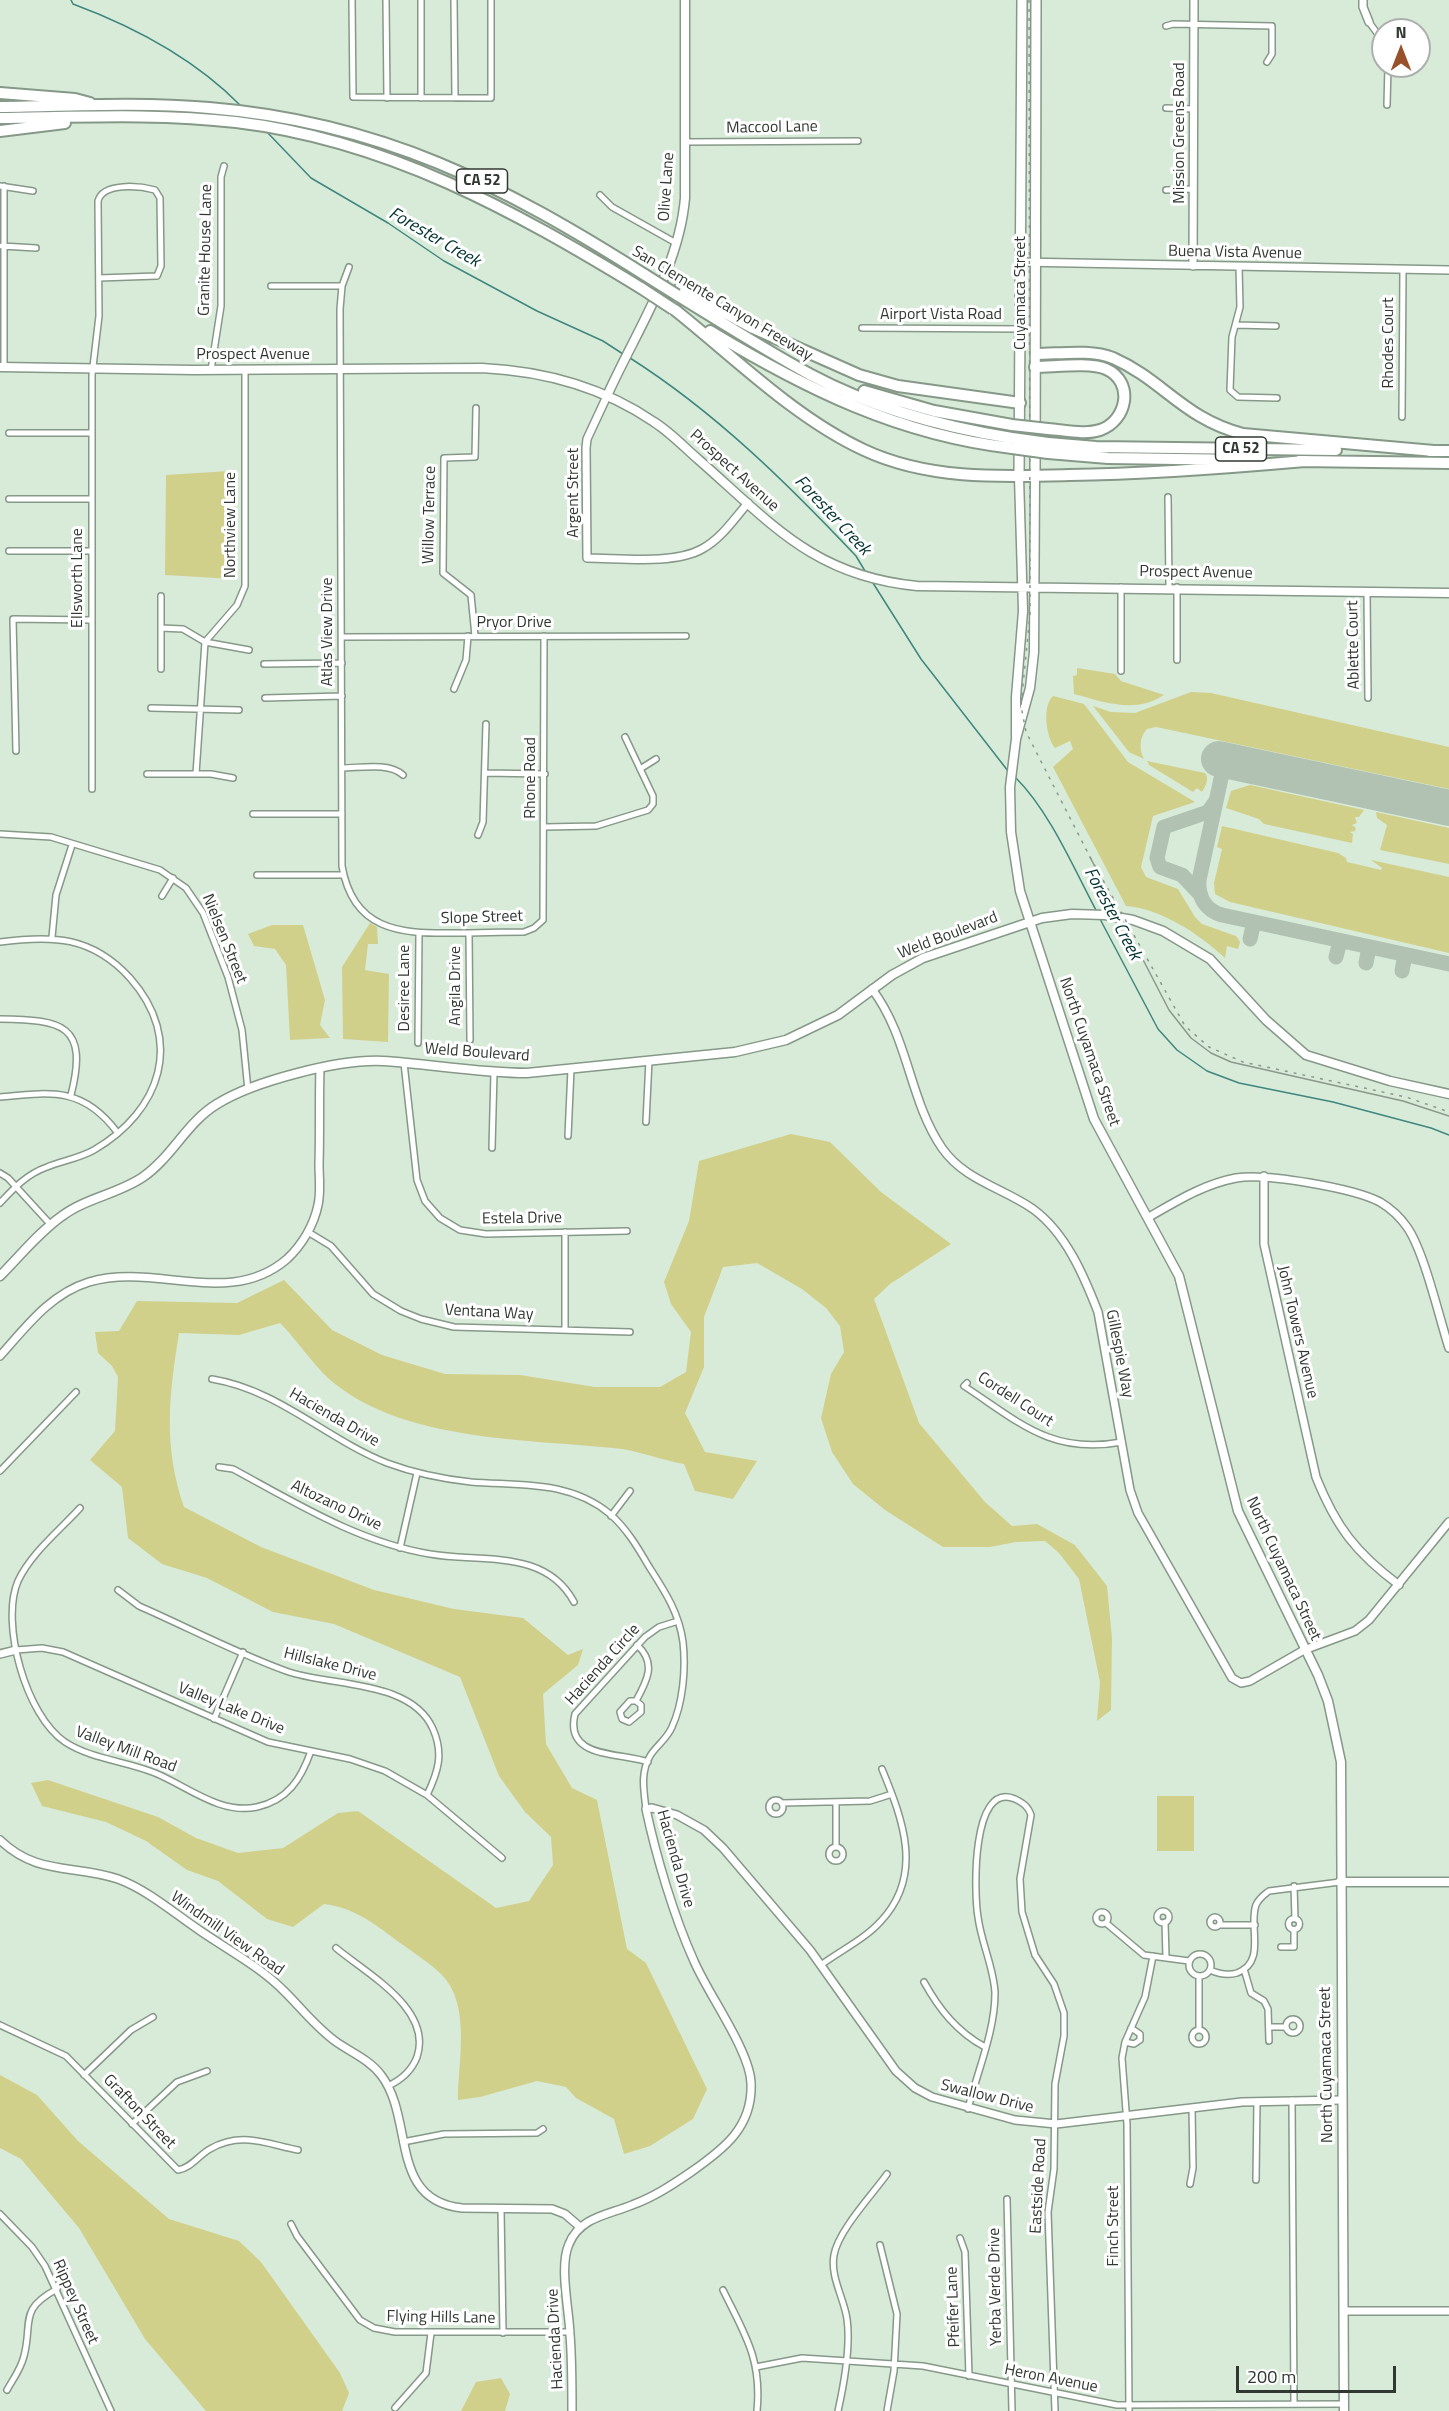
<!DOCTYPE html>
<html>
<head>
<meta charset="utf-8">
<style>
  body { margin:0 }
  #map { position:relative; width:1449px; height:2411px; overflow:hidden; background:#d8ebd9; font-family:"Titillium Web",sans-serif }
  canvas { display:block }
  .north { position:absolute; left:1371px; top:18px; width:60px; height:60px; box-sizing:border-box; background:#fff; border:2px solid #acafad; border-radius:50%; rotate:0deg; font-size:16px; font-weight:700; line-height:24px; text-align:center; color:#303831 }
  .north::after { content:''; display:block; margin:auto; width:21px; height:27px; background:#98512a; clip-path:polygon(50% 0,100% 100%,50% 72%,0 100%) }
  .scale { position:absolute; left:1236px; top:2366px; width:160px; height:27px; box-sizing:border-box; border:3px solid #303831; border-top:0; padding-left:8px; font-size:18px; line-height:21px; white-space:nowrap; color:#303831; -webkit-text-stroke:4px #fff; paint-order:stroke }
</style>
</head>
<body>
<div id="map">
<canvas width="1449" height="2411"></canvas>
<div class="north">N</div>
<div class="scale">200 m</div>
</div>
<script>
const c = document.querySelector('canvas').getContext('2d');
c.lineJoin = 'round';
function fill(path, color) {
  c.fillStyle = color;
  c.fill(path, 'evenodd');
}
function stroke(path, color, width, dash) {
  c.strokeStyle = color;
  c.lineWidth = width;
  c.lineCap = dash ? 'butt' : 'round';
  c.setLineDash(dash || []);
  c.stroke(path);
}
function label(font, color, halo, rows, align = 'center') {
  c.font = font + ' "Titillium Web",sans-serif';
  c.lineWidth = 6;
  c.setLineDash([]);
  c.textBaseline = 'middle';
  c.strokeStyle = halo;
  c.fillStyle = color;
  for (const [text, x, y, turn = 0] of rows) {
    c.save();
    c.translate(x, y);
    c.rotate((+turn || 0) * Math.PI / 180);
    c.textAlign = isNaN(turn) ? turn : align;
    if (halo) c.strokeText(text, 0, 0);
    c.fillText(text, 0, 0);
    c.restore();
  }
}
fill(new Path2D(`
  M229,471L233,579L165,575L166,475Z
  M1077,668L1115,674L1121,681L1164,695C1135,714 1104,702 1074,694L1073,676L1077,675Z
  M1191,692L1211,693L1449,747V789L1156,727L1147,729C1139,737 1139,750 1144,759L1129,752L1093,706L1111,712L1135,713Z
  M1053,696L1084,704L1128,762L1195,802L1153,816L1141,867L1146,877L1178,889L1195,917L1202,924L1236,936L1240,942L1238,949L1227,946L1225,958C1199,934 1162,909 1126,906L1053,767L1073,749L1070,741L1055,748C1046,737 1042,706 1053,696Z
  M1147,761L1205,773C1210,779 1205,787 1202,792L1197,788L1193,792L1149,765Z
  M1250,785L1364,810L1359,817H1355L1357,823L1352,825L1356,828L1355,831L1350,832L1353,834L1352,843L1264,824L1259,819L1226,808L1231,791Z
  M1376,812L1449,828V864L1380,850L1387,825L1377,818Z
  M1222,826L1338,853L1346,858L1347,862L1381,870L1382,868L1371,860L1449,877V953L1230,902L1215,894L1214,883L1222,849L1217,847Z
  M370,923L377,927L378,944H368L365,970L389,974L388,1042L343,1039L342,967Z
  M272,925H303L325,1000L320,1025L330,1038L290,1040L286,965L275,949L254,946L248,934Z
  M791,1134L830,1142L881,1192L951,1244L890,1284L874,1299L919,1423L985,1502L1012,1526L1037,1524L1075,1545L1107,1586L1112,1638L1111,1710L1097,1721L1100,1682L1079,1579L1059,1553L1045,1541L1016,1542L990,1547H943L885,1510L853,1484L832,1452L821,1418L831,1374L844,1352L840,1326L826,1308L802,1289L757,1263L723,1267L704,1317V1367L685,1413L705,1452L757,1461L733,1499L695,1491L684,1464C660,1460 638,1450 613,1448C524,1439 398,1441 328,1378C311,1362 297,1340 280,1323L239,1335L179,1333C169,1396 163,1446 184,1507L261,1547L374,1590L454,1609L523,1618L568,1655L583,1649L578,1665L543,1694L546,1744L572,1788L597,1800L627,1949L646,1963L707,2089L693,2119L650,2146L624,2154L614,2119L576,2098L566,2087L537,2081L480,2097L458,2100C458,2062 472,2003 440,1973C427,1961 411,1951 396,1940C374,1923 352,1907 324,1904L293,1927L267,1919L218,1881L187,1870L146,1841L106,1822L42,1806L31,1783L48,1780L158,1817L196,1838L238,1853L283,1848L338,1813L358,1811L496,1908L529,1901L553,1865L551,1837L525,1812L499,1776L460,1677L334,1624L273,1612L207,1578L162,1564L128,1538L122,1487L90,1460L115,1431L118,1377L112,1366L98,1353L95,1332L119,1331L137,1301L237,1303L284,1280L332,1330L382,1355L445,1374L520,1375L595,1387H660L686,1372L691,1332L671,1304L664,1282L689,1221L699,1161Z
  M1157,1796H1194V1851H1157Z
  M0,2075L37,2095L78,2141L169,2219L239,2241L261,2262L340,2373L349,2393L342,2411H206L145,2339L79,2228L21,2159L0,2148Z
  M501,2378L510,2394L505,2411H461L476,2382Z`), '#d1d08a');
stroke(new Path2D(`
  M71,0L73,4C135,27 195,59 241,106
  M266,131L311,178L388,223L444,261L537,311L603,341L623,354
  M630,358C715,412 787,483 856,556L865,571
  M873,583L921,659L1008,771
  M1016,778C1050,812 1074,869 1097,912
  M1100,919L1158,1029L1177,1050L1207,1071L1239,1083L1333,1102L1431,1128L1449,1135`), '#3f867e', 1.5);
stroke(new Path2D(`
  M1225,760L1199,880C1198,897 1205,910 1222,915L1449,964
  M1200,894L1182,875L1160,867L1157,858L1164,827L1208,812L1216,801
  M1250,939L1254,922
  M1336,957L1340,941
  M1366,963L1369,947
  M1402,971L1405,955`), '#b1c2b2', 15);
stroke(new Path2D(`
  M1219,759L1449,808`), '#b1c2b2', 36);
const minor = new Path2D(`
  M352,0L353,97L491,98V0
  M386,0L387,98
  M421,0V98
  M454,0L455,98
  M1369,22L1382,40L1383,57
  M1166,26L1173,24L1272,26V54L1267,62
  M1387,105L1388,66
  M1166,108L1194,109
  M685,142L858,141
  M0,186L33,191
  M1166,190L1193,189
  M600,195L612,207L676,243
  M2,246L36,248
  M349,267L342,286L340,309L342,866C353,930 399,934 454,933C478,933 501,932 524,932L534,928L543,920L544,636
  M1239,267L1240,307L1232,337L1230,390L1238,397L1277,398
  M271,286H342
  M1236,325L1276,326
  M862,328L1021,329
  M4,367V186
  M211,370L221,306V177L224,166
  M1402,417L1403,269
  M9,433H92
  M1168,497L1169,587
  M9,499H92
  M9,551H92
  M1121,587V671
  M1367,591L1368,698
  M161,596V669
  M161,628L183,629L205,642L249,650
  M475,636L471,595L443,573L444,458L475,457L476,408
  M342,637L686,636
  M1177,660V587
  M264,664L342,663
  M454,689L466,660L468,636
  M265,698L342,696
  M151,708L239,710
  M16,751L13,619L92,620
  M342,768C360,768 389,762 403,775
  M640,769L656,759
  M485,773L545,774
  M147,774H211L233,778
  M196,774L205,642L237,605L245,586V370
  M92,789V375L99,316L98,201C103,182 140,186 155,190L160,198L161,266L157,276L99,278
  M253,814H342
  M545,827L596,826L648,810L653,804V796L625,737
  M0,834L51,837L160,870L186,888L203,913L228,977L242,1030L248,1090
  M478,835L483,822L486,724
  M257,875H343
  M162,896L173,878
  M469,933L470,1040
  M52,937L56,895L72,845
  M0,942C52,935 92,936 130,978C185,1040 161,1111 94,1150C80,1158 62,1161 47,1167C27,1174 14,1188 0,1203
  M0,1019C62,1020 89,1024 71,1095
  M418,1043L419,933
  M404,1063L417,1180L425,1201L440,1218L460,1230L486,1234L627,1231
  M0,1097C52,1092 83,1087 117,1132
  M646,1122L649,1060
  M568,1136L571,1069
  M492,1148L494,1073
  M0,1173L8,1178L51,1225
  M308,1232L331,1246L373,1294L401,1311L421,1319L454,1327L630,1332
  M565,1232V1329
  M212,1379C279,1390 326,1439 387,1463C414,1473 443,1479 471,1482C520,1486 569,1480 610,1514C626,1528 637,1546 648,1565C664,1590 679,1612 683,1642C686,1669 683,1703 672,1727C667,1739 656,1746 650,1756C640,1773 644,1791 646,1809
  M967,1383L964,1386C1019,1422 1051,1455 1122,1442
  M219,1467L233,1469C296,1503 358,1542 430,1554C480,1563 545,1548 574,1602
  M0,1471L76,1392
  M80,1508C60,1530 31,1553 18,1581C0,1623 26,1716 65,1742C91,1759 126,1761 155,1773C187,1786 220,1815 257,1807C288,1800 301,1779 311,1751
  M611,1516L630,1491
  M400,1548L417,1473
  M118,1590L139,1606C187,1627 236,1653 286,1671C330,1687 411,1679 433,1729C444,1754 438,1772 427,1795
  M16,1650L42,1648L63,1652L268,1742L350,1759L385,1771L427,1795L502,1858
  M636,1701L641,1705V1712L629,1722L622,1719L620,1712L630,1701H636C647,1681 657,1663 637,1645
  M214,1719L243,1652
  M648,1762C619,1752 564,1759 575,1714L645,1637L659,1627L678,1621
  M769 1807a7 7 0 1 1 14 0a7 7 0 1 1-14 0Z
  M782,1803L870,1801L892,1794
  M836,1847V1802
  M829 1854a7 7 0 1 1 14 0a7 7 0 1 1-14 0Z
  M1294,1886L1295,1919
  M1157 1917a6 6 0 1 1 12 0a6 6 0 1 1-12 0Z
  M1096 1918a6 6 0 1 1 12 0a6 6 0 1 1-12 0Z
  M1210 1922a5 5 0 1 1 10 0a5 5 0 1 1-10 0Z
  M1288.5 1924a5.5 5.5 0 1 1 11 0a5.5 5.5 0 1 1-11 0Z
  M1165,1922L1166,1957
  M1106,1923L1144,1955L1189,1961
  M1219,1925H1255
  M1281,1947H1294V1930
  M336,1948C367,1974 433,2009 417,2057C412,2070 401,2080 388,2086
  M1189 1965a11 11 0 1 1 22 0a11 11 0 1 1-22 0Z
  M821,1965C840,1951 865,1939 881,1921C924,1875 903,1820 882,1769
  M1244,1969L1251,1993L1264,2001L1268,2009L1269,2041
  M1210,1970C1219,1974 1227,1976 1237,1973C1267,1962 1248,1926 1256,1905C1259,1898 1264,1895 1269,1891L1340,1882
  M924,1982C939,2009 957,2032 985,2047
  M1286 2026a7 7 0 1 1 14 0a7 7 0 1 1-14 0Z
  M0,2025L66,2056L178,2170C191,2168 199,2155 210,2149C241,2131 267,2144 298,2150
  M1269,2027H1286
  M1199,2030V1976
  M1192 2037a7 7 0 1 1 14 0a7 7 0 1 1-14 0Z
  M1125,2042L1134,2044L1140,2040V2034L1131,2028
  M84,2075L131,2030L153,2017
  M1292,2100L1294,2404
  M968,2109C977,2072 995,2032 995,1993C994,1968 981,1942 978,1917C974,1894 971,1780 1015,1799C1023,1803 1028,1806 1031,1815L1020,1879L1022,1912L1035,1955L1054,1984L1064,2013V2036L1055,2084L1054,2169L1048,2212L1055,2411
  M132,2124L177,2082L207,2071
  M403,2142L444,2134L537,2133L543,2129
  M1256,2180L1257,2101
  M1190,2184L1193,2168L1192,2108
  M1007,2199L1012,2411
  M501,2209L503,2333
  M0,2214L32,2247L45,2266L111,2411
  M291,2224L297,2236L360,2320L374,2328L395,2332H570
  M960,2238L965,2252L969,2376
  M880,2245L897,2314L894,2371L887,2411
  M723,2290C745,2335 762,2359 757,2411
  M756,2367L802,2358L923,2366L1117,2405L1344,2404
  M7,2390C13,2379 21,2369 24,2356C33,2322 18,2310 57,2289
  M395,2408L426,2373L431,2333
  M838,2411C844,2384 851,2347 847,2319C844,2298 830,2277 834,2255C838,2231 872,2195 887,2174
  M1129,2411L1127,2124L1122,2058L1125,2042L1145,1997L1153,1956`);
const tertiary = new Path2D(`
  M1363,0V7L1369,22
  M1020,262L1449,270
  M1193,266L1194,0
  M607,396L587,439L586,448L587,558C620,558 673,565 702,549C721,539 734,519 748,503
  M872,989C909,1038 909,1100 942,1148C964,1180 1003,1188 1033,1209C1066,1233 1084,1276 1098,1312L1130,1490L1138,1513L1232,1678L1241,1683L1250,1681L1304,1650L1355,1631L1369,1620L1449,1522
  M1264,1176V1244L1316,1477C1336,1527 1356,1553 1399,1585
  M1149,1217C1177,1201 1204,1184 1236,1178C1266,1173 1353,1188 1380,1202C1390,1208 1400,1217 1407,1227C1424,1251 1439,1317 1449,1348
  M0,1356C26,1327 50,1294 89,1282C155,1262 229,1309 287,1259C302,1245 314,1225 318,1205C321,1192 319,1177 319,1164C320,1132 319,1100 320,1068
  M0,1654L16,1650
  M0,1840C37,1876 74,1864 118,1879C148,1890 175,1914 202,1932C230,1951 262,1968 286,1993C302,2009 316,2027 335,2041C350,2052 369,2059 381,2075C415,2119 388,2200 462,2208L552,2209L565,2214L580,2227
  M1344,2311H1449
  M572,2411C572,2385 572,2360 570,2334C569,2309 559,2266 569,2244C580,2217 608,2215 632,2205C654,2197 672,2185 691,2172C724,2149 753,2127 751,2083C750,2051 708,1994 694,1961C674,1917 656,1856 646,1809L652,1808L677,1815L704,1830L723,1848L810,1950L896,2071L915,2088L932,2097L1015,2120L1056,2124L1242,2102L1342,2100`);
const secondary = new Path2D(`
  M0,367L194,370L482,368C543,371 603,387 654,422C670,432 684,447 699,460C772,524 814,576 917,586L1449,593
  M607,396C635,333 679,269 685,198V0
  M1035,476L1034,652L1030,688L1016,739L1010,787L1011,832L1020,891L1094,1119L1179,1276L1238,1511L1318,1675L1328,1701L1341,1762L1344,2411
  M1016,736V697L1023,611L1019,477
  M0,1276C20,1256 39,1232 62,1216C86,1198 118,1194 143,1177C172,1157 187,1122 217,1104C254,1081 339,1059 383,1061C431,1064 478,1073 527,1073L735,1052L786,1040L838,1015L892,975L923,958L1042,918L1072,914L1105,915L1133,920L1163,931L1210,959L1266,1020L1306,1055L1390,1081L1449,1094
  M1340,1882H1449`);
const primary = new Path2D(`
  M1035,476L1036,0
  M1019,477L1022,0`);
const motorway = new Path2D(`
  M0,93L75,99L90,103
  M0,107C69,106 140,102 209,108C381,122 503,185 645,275
  M0,118C79,117 158,113 236,122C387,140 513,210 641,288
  M0,131L65,123
  M680,288L753,328L859,375L898,386L1020,403
  M677,295C721,322 765,350 811,375C873,408 943,427 1012,438
  M675,310C734,357 795,418 864,450C928,480 1001,477 1069,475C1148,474 1226,468 1305,461
  M710,331C806,389 899,435 1012,448
  M1036,354C1059,354 1091,349 1113,358C1163,380 1184,419 1243,434L1434,451
  M1035,367C1054,367 1090,362 1106,369C1135,382 1127,421 1100,430C1085,435 1064,430 1048,429
  M864,391L934,411L1012,425
  M1048,443L1096,447L1336,450
  M1429,451H1449
  M1048,453L1108,458L1245,460
  M1299,461L1449,463`);
stroke(minor, '#869888', 8);
stroke(tertiary, '#869888', 10);
stroke(secondary, '#869888', 11);
stroke(primary, '#869888', 12);
stroke(motorway, '#869888', 14);
stroke(minor, '#fff', 5);
stroke(tertiary, '#fff', 7);
stroke(secondary, '#fff', 8);
stroke(primary, '#fff', 9);
stroke(motorway, '#fff', 10);
stroke(new Path2D(`
  M1090,857L1169,1010L1191,1038L1211,1053L1231,1062L1403,1101L1449,1116`), '#8a988b', 1.5);
stroke(new Path2D(`
  M1029,0L1030,614L1021,706L1026,732L1090,857L1185,1026L1209,1047L1243,1062L1406,1097L1449,1112`), '#8a988b', 1.5, [3, 6]);
const motorwayBridge = new Path2D(`
  M645,275L677,295
  M641,288L673,309
  M1012,425L1048,429
  M1012,438L1048,443
  M1012,448L1048,453`);
stroke(motorwayBridge, '#869888', 14, []);
stroke(motorwayBridge, '#fff', 10);
for (const [x, y, w] of [
  [482,181,51],
  [1241,449,51]
]) {
  const box = new Path2D();
  box.roundRect(x - w / 2, y - 12, w, 24, 4.5);
  c.fillStyle = '#fff';
  c.fill(box);
  stroke(box, '#303831', 1.5);
}
label('bold 15px', '#303831', null, [
  ["CA 52",482,181],
  ["CA 52",1241,449]
]);
label('16px', '#303831', '#fff', [
  ["Maccool Lane",772,128,-1],
  ["Mission Greens Road",1180,133,-90],
  ["Olive Lane",667,187,-86],
  ["Granite House Lane",206,250,-89],
  ["Buena Vista Avenue",1235,253,1],
  ["Cuyamaca Street",1021,293,-90],
  ["San Clemente Canyon Freeway",722,304,31],
  ["Airport Vista Road",941,315],
  ["Rhodes Court",1389,343,-90],
  ["Prospect Avenue",253,355],
  ["Prospect Avenue",734,471,42],
  ["Argent Street",574,493,-90],
  ["Willow Terrace",430,515,-89],
  ["Northview Lane",231,525,-90],
  ["Prospect Avenue",1196,573,1],
  ["Ellsworth Lane",78,578,-90],
  ["Pryor Drive",514,623],
  ["Atlas View Drive",328,632,-90],
  ["Ablette Court",1354,645,-91],
  ["Rhone Road",531,778,-90],
  ["Slope Street",482,918,-2],
  ["Weld Boulevard",948,936,-21],
  ["Nielsen Street",224,939,68],
  ["Angila Drive",456,986,-90],
  ["Desiree Lane",405,988,-90],
  ["North Cuyamaca Street",1089,1052,71],
  ["Weld Boulevard",477,1053,4],
  ["Estela Drive",522,1219,-1],
  ["Ventana Way",489,1313,3],
  ["John Towers Avenue",1297,1332,77],
  ["Gillespie Way",1119,1354,79],
  ["Cordell Court",1015,1400,33],
  ["Hacienda Drive",334,1418,30],
  ["Altozano Drive",336,1506,25],
  ["North Cuyamaca Street",1283,1569,65],
  ["Hillslake Drive",330,1665,14],
  ["Hacienda Circle",603,1665,-48],
  ["Valley Lake Drive",231,1709,22],
  ["Valley Mill Road",126,1750,20],
  ["Hacienda Drive",675,1859,74],
  ["Windmill View Road",227,1934,35],
  ["North Cuyamaca Street",1327,2065,-91],
  ["Swallow Drive",987,2097,14],
  ["Grafton Street",139,2112,46],
  ["Eastside Road",1039,2186,-87],
  ["Finch Street",1114,2226,-90],
  ["Yerba Verde Drive",996,2287,-91],
  ["Rippey Street",75,2302,66],
  ["Pfeifer Lane",954,2307,-92],
  ["Flying Hills Lane",441,2318,1],
  ["Hacienda Drive",556,2339,-93],
  ["Heron Avenue",1051,2379,11]
]);
label('italic 18px', '#02332f', '#fff', [
  ["Forester Creek",434,238,30],
  ["Forester Creek",832,516,47],
  ["Forester Creek",1112,914,62]
]);
</script>
</body>
</html>
